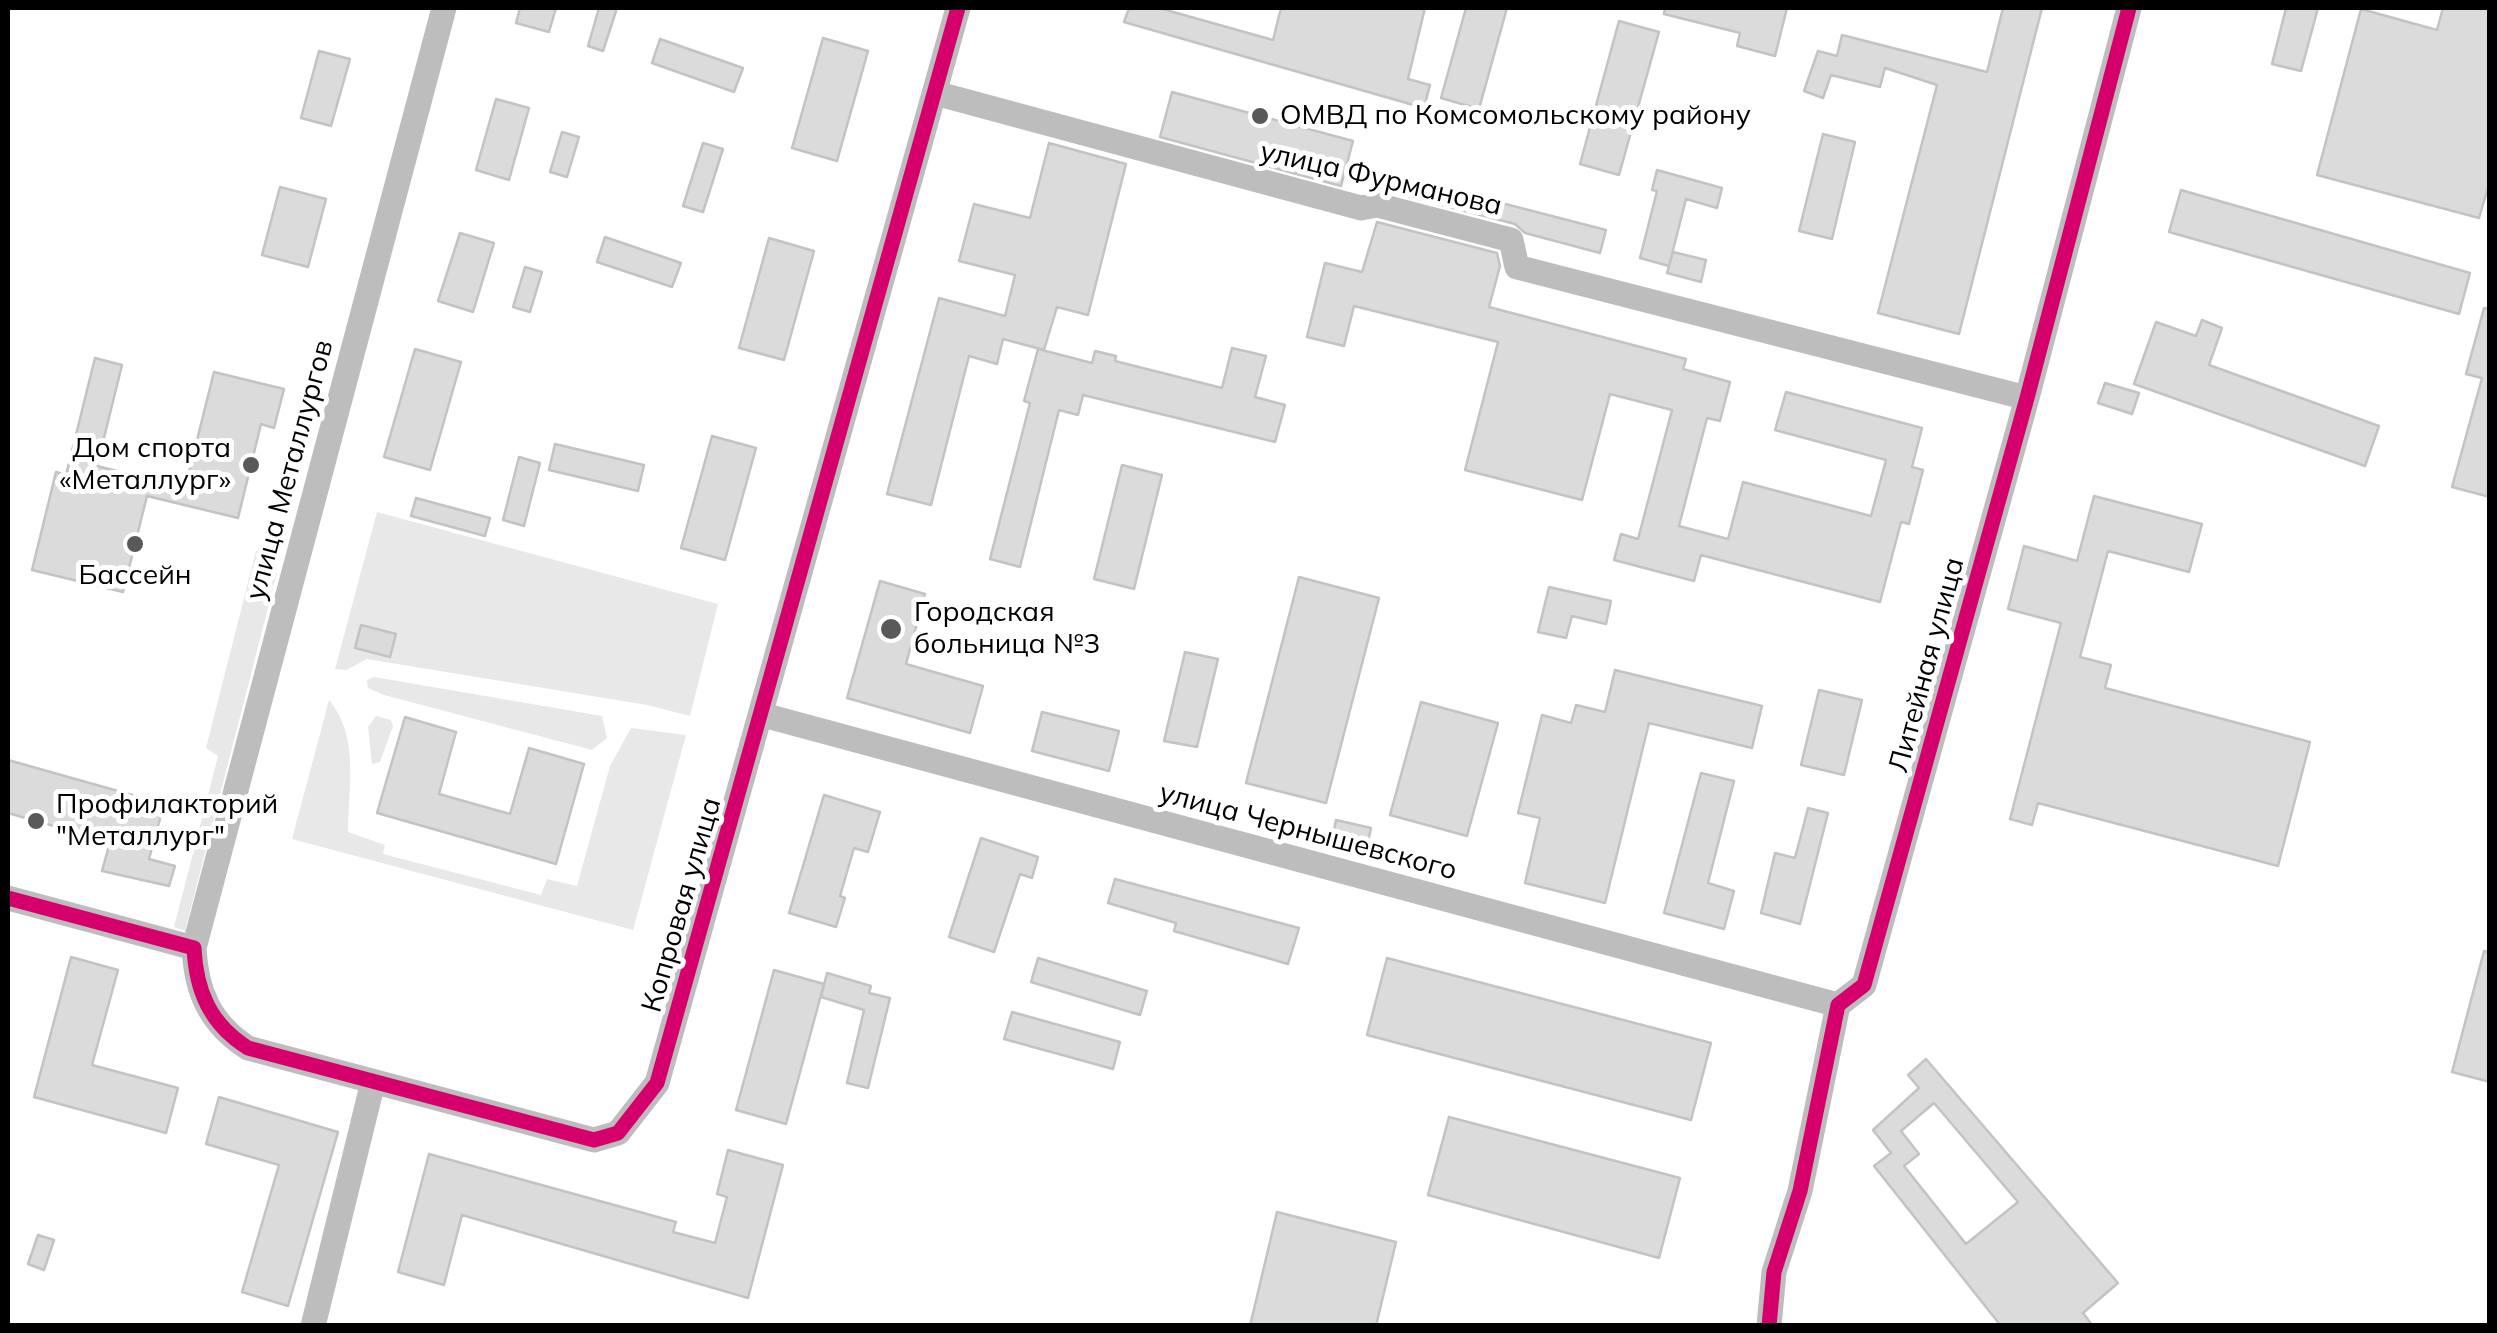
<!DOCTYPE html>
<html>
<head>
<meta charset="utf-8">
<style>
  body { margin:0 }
  #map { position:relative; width:2497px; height:1333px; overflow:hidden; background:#fff; font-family:Mulish,sans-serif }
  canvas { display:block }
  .frame { position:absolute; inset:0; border:10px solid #000; pointer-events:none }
</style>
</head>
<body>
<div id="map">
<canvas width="2497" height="1333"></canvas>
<div class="frame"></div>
</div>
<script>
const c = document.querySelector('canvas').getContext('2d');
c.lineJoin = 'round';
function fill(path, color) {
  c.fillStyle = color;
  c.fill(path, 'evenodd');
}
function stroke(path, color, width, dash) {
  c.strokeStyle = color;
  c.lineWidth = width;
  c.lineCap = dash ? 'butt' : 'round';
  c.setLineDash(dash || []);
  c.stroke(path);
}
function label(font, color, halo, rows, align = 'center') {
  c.font = font + ' Mulish,sans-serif';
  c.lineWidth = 10;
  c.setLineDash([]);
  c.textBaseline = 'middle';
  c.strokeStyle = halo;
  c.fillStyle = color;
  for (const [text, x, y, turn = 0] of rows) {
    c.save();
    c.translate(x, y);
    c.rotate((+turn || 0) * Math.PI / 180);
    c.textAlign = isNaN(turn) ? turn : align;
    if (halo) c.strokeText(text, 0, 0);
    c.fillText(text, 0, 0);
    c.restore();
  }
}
fill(new Path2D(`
  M377,512L718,604L690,716L647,705L367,659L346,670L335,669Z
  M263,549L277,573L185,931L174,927L218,756L206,748L256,551Z
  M374,677L602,716L607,738L592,750L384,695L368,688L367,680Z
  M329,700C360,737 348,788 348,832L385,845L383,854L541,895L547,879L577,886L610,766L631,728L686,735L633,930L292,839Z
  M376,716L391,720L393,726L380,762L372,764L368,727Z`), '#e8e8e8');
const building = new Path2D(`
  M520,8H556L549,32L516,23Z
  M599,8H617L603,51L588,46Z
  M1129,8H1159L1273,40L1281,8H1425L1408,79L1430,85L1424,108L1124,22Z
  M1466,8H1507L1479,109L1441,98Z
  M1665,8H1787L1775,56L1737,46L1740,33L1664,14Z
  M2003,8H2042L1959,334L1878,313L1937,85L1885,68L1880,87L1831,75L1823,98L1804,91L1818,51L1837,56L1842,35L1987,72Z
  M2286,8H2318L2301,71L2272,64Z
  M2443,8H2490V181L2479,218L2317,175L2361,9L2437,30Z
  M1619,21L1659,32L1619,175L1580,164Z
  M823,38L868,51L837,161L792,148Z
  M660,39L743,68L734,92L652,63Z
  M319,51L350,59L331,126L301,118Z
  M1172,92L1353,141L1341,186L1160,137Z
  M496,99L529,108L509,180L476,170Z
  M562,132L579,137L567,177L550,172Z
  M1823,134L1855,142L1832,239L1799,231Z
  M703,143L723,149L703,212L683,206Z
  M1049,143L1126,164L1088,315L1057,307L1044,350L1003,339L997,364L969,356L931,505L887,494L939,298L1005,316L1015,275L959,261L974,204L1030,218Z
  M1657,170L1722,188L1717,208L1686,199L1669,266L1640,258L1657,191L1652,190Z
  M1401,177L1606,230L1600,253L1525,233L1515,224L1396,193Z
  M280,187L326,199L308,267L262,255Z
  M2181,190L2470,273L2459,314L2169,232Z
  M1377,222L1497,253L1500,266L1489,307L1686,359L1683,369L1730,382L1720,421L1707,418L1679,526L1728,539L1743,482L1871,516L1886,460L1775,430L1786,392L1922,428L1912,467L1923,470L1909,524L1901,522L1880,602L1701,555L1694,581L1614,560L1621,534L1638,539L1672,410L1610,394L1582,500L1465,470L1498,342L1354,306L1344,346L1307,337L1325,263L1362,272Z
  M460,233L494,243L473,312L438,301Z
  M605,237L681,263L672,287L597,262Z
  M769,238L814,251L784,360L739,348Z
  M1673,252L1706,260L1701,282L1667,273Z
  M525,267L542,272L530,312L513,307Z
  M2484,308L2490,309V497L2452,487L2482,378L2466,374Z
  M2202,320L2222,328L2209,365L2379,426L2365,466L2134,384L2156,322L2196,336Z
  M1232,348L1266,356L1255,397L1285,405L1275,442L1083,395L1078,415L1059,410L1020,567L990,559L1030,403L1024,401L1038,349L1092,363L1095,351L1116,356L1115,361L1222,388Z
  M415,349L461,362L430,470L384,457Z
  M95,358L122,365L97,466L185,488L214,372L284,389L274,428L261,424L238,518L147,496L123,592L32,570L56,472L66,475Z
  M2105,383L2139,393L2132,414L2098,403Z
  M712,436L756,448L725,560L681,548Z
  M555,444L644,465L638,491L549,470Z
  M519,457L540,463L524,526L503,520Z
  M1122,465L1162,475L1134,589L1094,579Z
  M2094,496L2202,524L2189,572L2108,551L2080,657L2111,665L2105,688L2310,742L2278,866L2038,803L2032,825L2010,819L2061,623L2008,609L2024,546L2077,561Z
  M416,498L490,518L485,536L411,516Z
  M1299,577L1379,598L1326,803L1246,783Z
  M880,581L925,594L906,664L983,686L970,733L847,698Z
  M1549,587L1611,601L1606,624L1572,616L1566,638L1538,632Z
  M361,625L396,634L390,657L355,648Z
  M1185,652L1218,659L1197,747L1164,741Z
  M1615,670L1762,706L1752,748L1649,723L1605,903L1525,883L1540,818L1518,813L1542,715L1571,723L1576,705L1605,712Z
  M1819,690L1862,700L1844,775L1801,765Z
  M1421,702L1498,723L1467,836L1390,815Z
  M1042,712L1119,731L1109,771L1032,751Z
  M405,717L456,732L439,794L510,814L529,748L584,764L556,864L377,813Z
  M8,760L164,804L149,859L175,866L169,886L102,871L110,842L8,813Z
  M1701,773L1734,781L1708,883L1734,891L1724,929L1664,913Z
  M824,795L880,812L868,852L854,848L840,896L845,898L836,927L789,913Z
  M1808,808L1828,813L1800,924L1761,913L1775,853L1795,858Z
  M1336,820L1371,828L1367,847L1332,839Z
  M981,838L1038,857L1032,878L1020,874L994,952L949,937Z
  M1115,879L1299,928L1288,964L1174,931L1176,923L1108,903Z
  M2484,951L2490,952V1082L2452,1072Z
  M71,957L118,970L92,1065L178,1088L166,1133L34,1097Z
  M1038,958L1147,991L1140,1015L1031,982Z
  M1387,958L1711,1043L1691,1120L1367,1035Z
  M774,970L824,984L786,1124L736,1110Z
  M827,973L871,986L869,993L890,998L868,1088L847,1083L864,1010L821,997Z
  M1012,1012L1120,1042L1113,1069L1004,1039Z
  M1926,1059L2118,1283L2083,1313L2093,1326H2001L1874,1166L1891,1153L1873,1130L1919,1088L1908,1075ZM1934,1103L2018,1202L1966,1244L1904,1166L1919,1154L1901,1131Z
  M219,1097L338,1132L288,1306L242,1292L279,1165L206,1144Z
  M1449,1117L1680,1178L1659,1258L1428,1195Z
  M728,1150L783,1165L748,1298L462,1215L444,1285L398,1272L429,1154L676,1222L673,1232L715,1243L727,1197L717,1194Z
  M1277,1212L1396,1242L1376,1326H1250Z
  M38,1235L54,1240L44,1270L28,1264Z`);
fill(building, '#dbdbdb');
stroke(building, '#c3c3c3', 2.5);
stroke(new Path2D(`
  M935,93L1361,208L1377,205L1511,240L1517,267L2027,398
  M763,715L1838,1005
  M8,898L194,948C196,991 210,1024 248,1048L594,1140L618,1133L657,1083L958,8
  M194,948L444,8
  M313,1326L373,1082
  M1769,1326L1774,1272L1800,1191L1838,1005L1864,985L2027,398L2129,8`), '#bdbdbd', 25);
stroke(new Path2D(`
  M8,898L194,948C196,991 210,1024 248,1048L594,1140L618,1133L657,1083L958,8
  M1769,1326L1774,1272L1800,1191L1838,1005L1864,985L2027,398L2129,8`), '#d6006c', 15);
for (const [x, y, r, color] of [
  [1260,116,10,"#595959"],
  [251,465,10,"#595959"],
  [135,544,10,"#595959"],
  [891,629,12,"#595959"],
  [36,821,10,"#595959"]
]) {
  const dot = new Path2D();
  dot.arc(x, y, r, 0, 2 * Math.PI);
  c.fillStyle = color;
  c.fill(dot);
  stroke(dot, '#fff', 4);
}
label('28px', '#000', '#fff', [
  ["ОМВД по Комсомольскому району",1280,116],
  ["Дом спорта",231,449,"right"],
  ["«Металлург»",231,481,"right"],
  ["Бассейн",135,576,"center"],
  ["Городская",914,613],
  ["больница №3",914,645],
  ["Профилакторий",56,805],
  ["\"Металлург\"",56,837]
], 'left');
label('28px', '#000', '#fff', [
  ["улица Фурманова",1381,179,13],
  ["улица Металлургов",290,470,-75],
  ["Литейная улица",1927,665,-75],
  ["улица Чернышевского",1308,832,15],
  ["Копровая улица",682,905,-74]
]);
</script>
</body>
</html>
